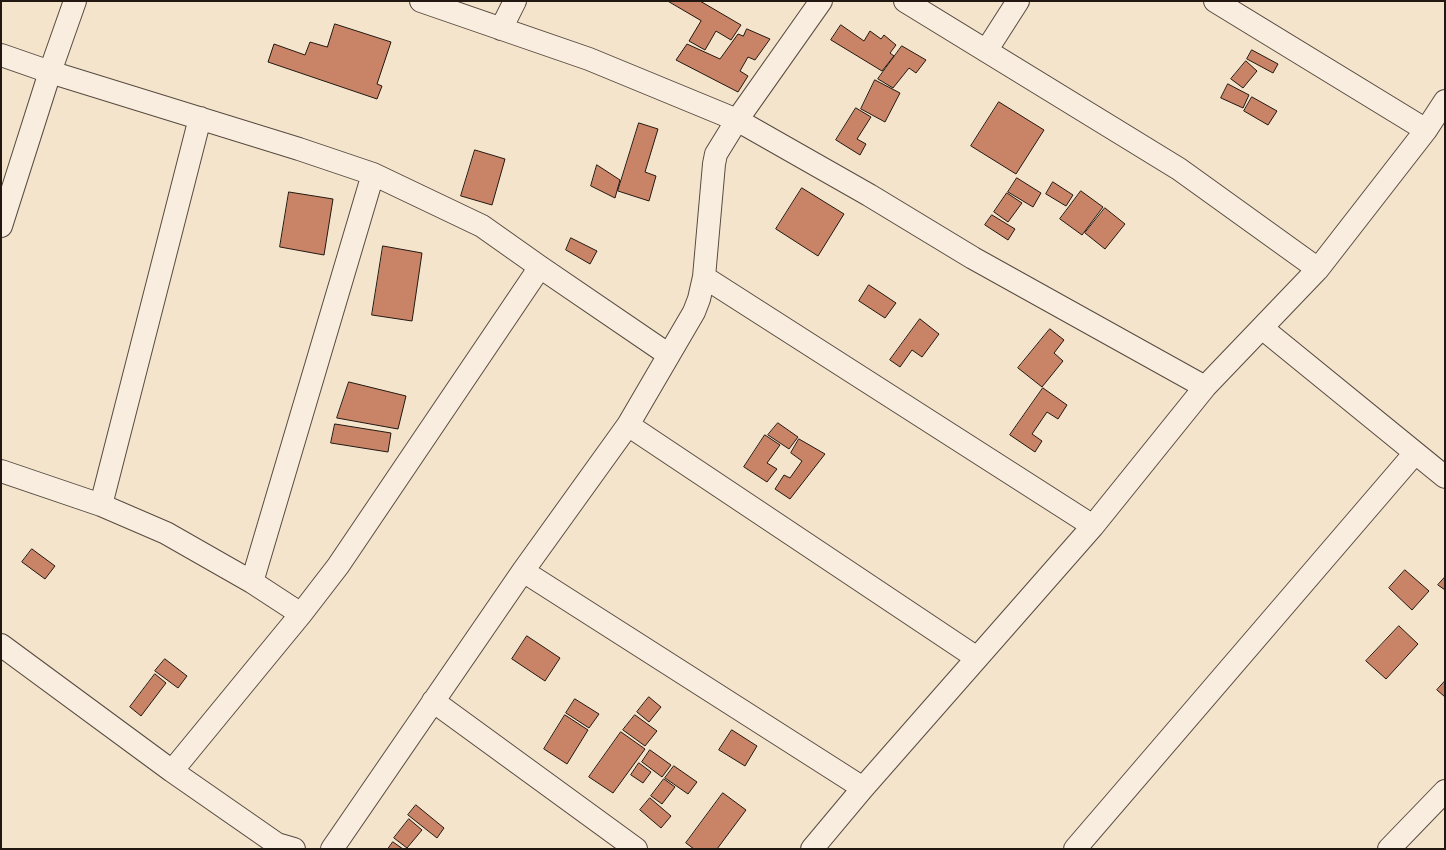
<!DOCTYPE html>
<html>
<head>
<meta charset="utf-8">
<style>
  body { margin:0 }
  #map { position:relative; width:1446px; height:850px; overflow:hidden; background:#f5e4cc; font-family:Vollkorn,serif }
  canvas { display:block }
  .frame { position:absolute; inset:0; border:2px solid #221811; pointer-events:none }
</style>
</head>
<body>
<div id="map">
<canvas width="1446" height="850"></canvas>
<div class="frame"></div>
</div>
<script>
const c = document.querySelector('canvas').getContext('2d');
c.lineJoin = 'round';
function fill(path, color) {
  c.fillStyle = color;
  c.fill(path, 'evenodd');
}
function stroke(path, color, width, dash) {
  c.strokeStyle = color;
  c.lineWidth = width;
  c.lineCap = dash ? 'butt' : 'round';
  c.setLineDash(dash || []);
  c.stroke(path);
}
const building = new Path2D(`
  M668,1H700L741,25L731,40L716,31L705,50L689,41L701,21Z
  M335,24L391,42L377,84L382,86L377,99L268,62L274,44L305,55L310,42L327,47Z
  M841,25L864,41L870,31L881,39L884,35L896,45L890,53L894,56L882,71L831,40Z
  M747,29L770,39L755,60L748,57L740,71L748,76L738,92L676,60L687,44L720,59L738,34L743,36Z
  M902,46L926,60L916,73L909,68L893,88L878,79Z
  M1252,50L1278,64L1273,73L1247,59Z
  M1246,61L1257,71L1243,88L1231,79Z
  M875,80L900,93L885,122L861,109Z
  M1228,84L1249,95L1243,108L1221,98Z
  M1252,97L1277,111L1268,125L1244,111Z
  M999,102L1044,130L1016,174L971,146Z
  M856,108L871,117L857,139L866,144L860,155L836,140Z
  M639,123L658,129L645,172L656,176L649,201L618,191Z
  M475,150L505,159L492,205L461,196Z
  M597,165L620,180L615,198L591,186Z
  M1017,178L1041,193L1033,207L1008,192Z
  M1053,182L1073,195L1066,206L1046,194Z
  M802,188L844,214L818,256L776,229Z
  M1081,191L1103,207L1082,235L1060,219Z
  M289,192L333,199L324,255L280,247Z
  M1007,193L1022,203L1008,222L994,212Z
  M1105,208L1125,224L1105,249L1085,233Z
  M992,215L1015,229L1008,240L985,225Z
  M571,238L597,251L590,264L566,250Z
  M383,246L422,253L412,321L372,315Z
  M869,285L896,303L885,318L859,301Z
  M920,319L939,334L922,357L912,350L900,367L890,360Z
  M1050,329L1064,340L1054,353L1063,361L1042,387L1018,368Z
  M349,382L406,396L398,429L337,418Z
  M1043,388L1067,405L1058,419L1047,412L1032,434L1042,441L1035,452L1010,435Z
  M778,423L798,437L789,449L768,435Z
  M335,424L391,433L388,452L331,443Z
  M765,435L780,445L767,463L777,469L767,482L744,467Z
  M799,439L825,454L790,499L775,489L784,475L790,478L802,461L791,453Z
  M32,549L55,566L45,579L22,562Z
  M1405,570L1429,591L1412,610L1389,588Z
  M1445,577V590L1438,585Z
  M1399,626L1418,644L1386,679L1366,661Z
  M527,636L560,658L545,681L512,659Z
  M165,659L187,676L178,688L155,671Z
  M155,674L166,683L141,716L130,707Z
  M1445,681V697L1437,690Z
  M649,697L661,707L649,722L637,712Z
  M575,699L599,714L589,728L566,713Z
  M565,715L588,730L567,764L544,749Z
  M635,715L657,731L645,746L623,730Z
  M732,730L757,746L745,766L719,750Z
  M621,732L645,749L613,793L589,777Z
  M650,750L671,765L662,777L642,762Z
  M639,763L651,772L643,783L631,775Z
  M674,766L697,782L688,794L665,778Z
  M664,779L675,787L662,804L651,796Z
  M723,793L746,810L717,849H694L686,843Z
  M650,798L671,816L661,828L640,810Z
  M416,805L444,828L437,838L408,815Z
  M409,819L422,830L407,848L394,838Z
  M393,842L403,849H388Z`);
fill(building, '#c98366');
stroke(building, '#221811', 1);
const minor = new Path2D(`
  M421,1L589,59L737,120L869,195L973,258L1205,387
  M905,1L1179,169L1318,269
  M1215,1L1426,130
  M501,29L515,1
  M986,51L1018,1
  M1,55L50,72L299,149L373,174L482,226L540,267L669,355
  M1,226L50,72L75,1
  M704,277L1093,526
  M1262,328L1445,477
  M628,425L977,658
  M1,471L101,505L166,533L252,582L301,614
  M101,505L200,118
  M523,571L863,788
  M252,582L373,174
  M1,645L172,771L277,844L294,849
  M433,701L636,849
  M172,771L301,614L338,566L540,267
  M332,849L523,571L628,425L694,312L699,299L704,277L714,164L716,154L737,120L821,1
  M812,849L863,788L1093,526L1205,387L1318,269L1426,130L1445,101
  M1075,849L1415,453
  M1389,849L1445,791`);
stroke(minor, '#574b40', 24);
stroke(minor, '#f8edde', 22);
</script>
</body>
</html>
